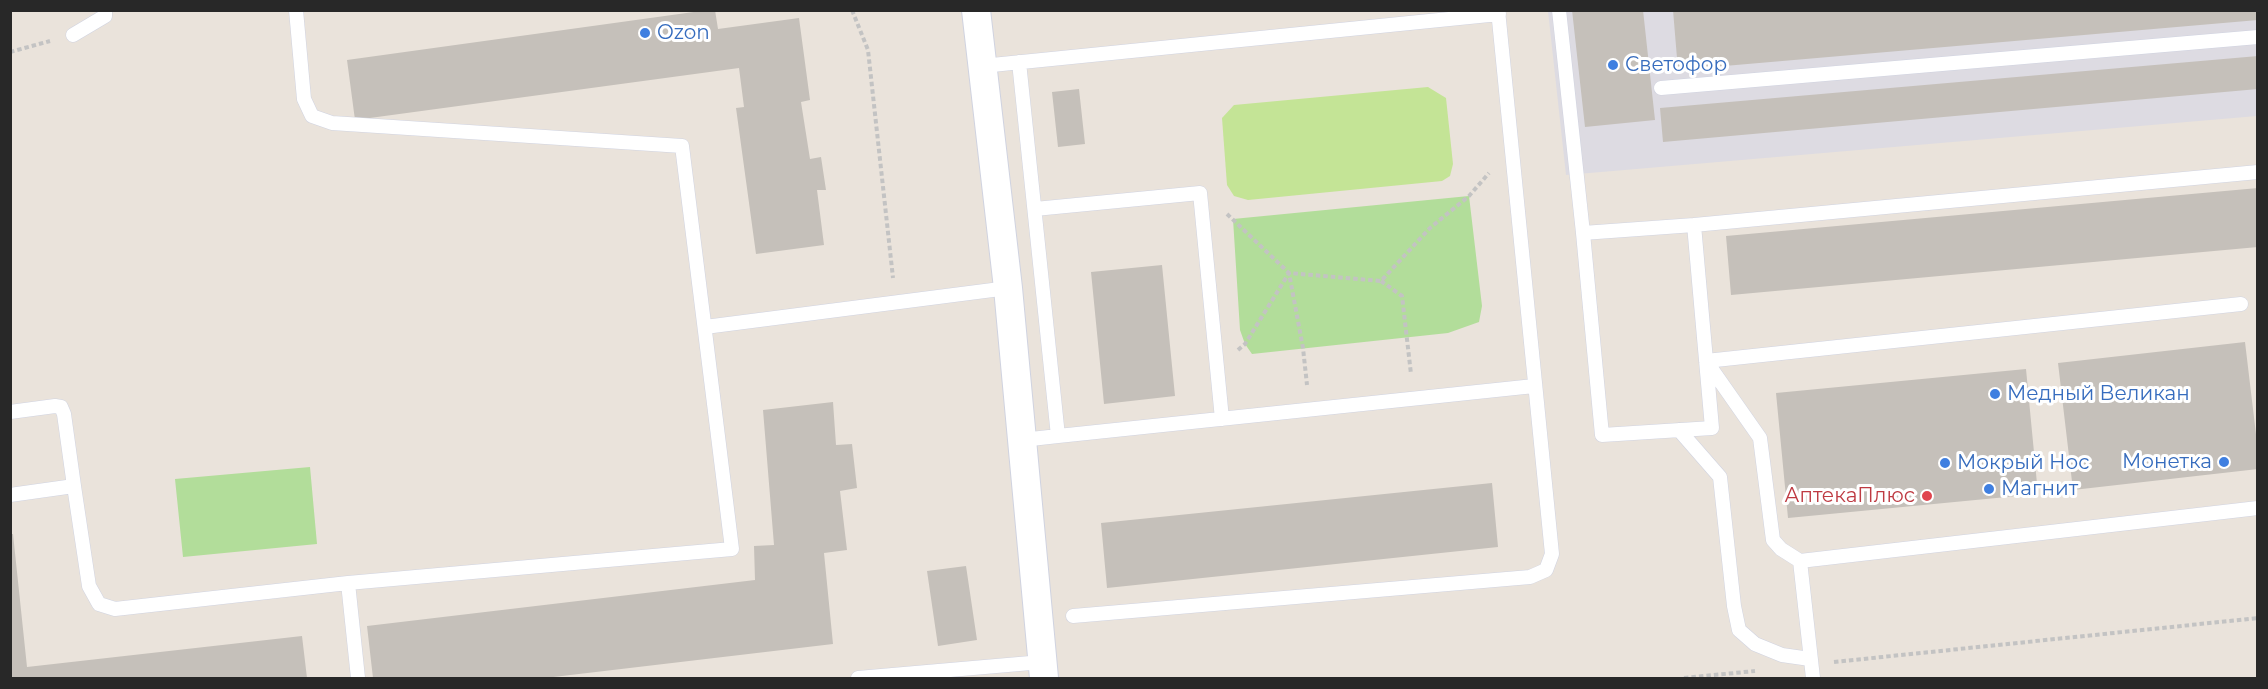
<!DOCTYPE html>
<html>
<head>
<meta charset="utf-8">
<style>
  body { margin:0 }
  #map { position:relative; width:2268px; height:689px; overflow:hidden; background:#eae3db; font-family:Montserrat,sans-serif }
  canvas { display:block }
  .frame { position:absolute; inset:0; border:12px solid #282828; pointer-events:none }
</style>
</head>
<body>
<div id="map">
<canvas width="2268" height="689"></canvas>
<div class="frame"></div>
</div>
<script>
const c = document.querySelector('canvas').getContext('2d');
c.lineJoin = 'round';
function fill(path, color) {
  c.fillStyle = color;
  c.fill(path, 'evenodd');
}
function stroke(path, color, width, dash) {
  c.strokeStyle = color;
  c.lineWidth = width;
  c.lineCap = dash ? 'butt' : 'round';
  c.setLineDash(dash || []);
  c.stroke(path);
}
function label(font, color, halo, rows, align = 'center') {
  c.font = font + ' Montserrat,sans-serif';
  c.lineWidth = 6;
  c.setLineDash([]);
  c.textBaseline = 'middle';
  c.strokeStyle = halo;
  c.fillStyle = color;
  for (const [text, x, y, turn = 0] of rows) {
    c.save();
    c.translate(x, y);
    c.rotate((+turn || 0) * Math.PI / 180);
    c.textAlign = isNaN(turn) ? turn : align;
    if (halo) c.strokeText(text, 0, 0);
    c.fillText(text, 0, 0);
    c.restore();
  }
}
fill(new Path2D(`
  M1548,11H2257V116L1566,175Z`), '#dddbe2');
fill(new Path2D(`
  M1469,196L1482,306L1479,322L1448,333L1252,354L1245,344L1240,330L1233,219Z
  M310,467L317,544L183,557L175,479Z`), '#b2dd9a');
fill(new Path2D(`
  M1428,87L1446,98L1453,164L1450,176L1442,181L1248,200L1234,196L1227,185L1222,118L1234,105Z`), '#c4e496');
fill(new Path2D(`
  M708,10H715L718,29L799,18L810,100L801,102L810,159L821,157L826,190H817L824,245L756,254L736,108L744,107L739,68L355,120L347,60Z
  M1572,10H1643L1655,120L1585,127Z
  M1673,10H2258V20L1678,70Z
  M2258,56V89L1663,142L1660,108Z
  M1079,89L1085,144L1058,147L1052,92Z
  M2258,188V247L1731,295L1726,236Z
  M1162,265L1175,396L1104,404L1091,272Z
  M2245,342L2258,451V469L2073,490L2058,363Z
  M2026,369L2038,494L1788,518L1776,393Z
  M833,402L836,445L852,444L857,488L840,491L847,550L824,553L833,644L545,678H373L367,626L755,580L754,546L774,545L763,410Z
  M1492,483L1498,547L1107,588L1101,523Z
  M10,534H13L27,667L302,636L307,678H10Z
  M966,566L977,640L938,646L927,571Z`), '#c5c0ba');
const lane = new Path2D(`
  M1559,10L1583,233
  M73,35L105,16V10
  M1019,62L1058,436L1534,386
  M982,66L1499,14
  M1661,88L2258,37
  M1035,209L1200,193L1222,419
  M1694,225L1712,428L1602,435L1583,233L1694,225L2258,172
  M705,327L1008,288
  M10,412L55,406L61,407L64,414L74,486
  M1679,430L1720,477L1734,606L1739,630L1755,644L1782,655L1810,659
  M1022,440L1058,436
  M10,495L74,486L89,586L99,604L115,609L348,583L732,549L682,146L332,123L312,116L304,99L296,10
  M1800,561L2258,508
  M348,583L358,678
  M1073,616L1530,577L1546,570L1552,554L1498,10
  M858,678L1042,662
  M1813,678L1800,561L1781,549L1773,540L1760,438L1706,361L2241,304`);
const street = new Path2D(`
  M976,10L1008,288L1044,678`);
stroke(lane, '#d0d3e0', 15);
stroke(street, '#d0d3e0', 30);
stroke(new Path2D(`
  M852,10L868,50L893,278
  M10,52L50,41
  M1227,214L1289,273L1381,281L1430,228L1469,196L1489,173
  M1381,281L1402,296L1411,374
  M1238,350L1245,344L1289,273L1303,348L1307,385
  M1834,662L2258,618
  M1684,678L1755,671`), '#c3c3c3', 4, [4.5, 3]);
stroke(lane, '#fff', 14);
stroke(street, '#fff', 28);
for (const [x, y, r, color] of [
  [645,33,6,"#3f7fe0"],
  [1613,65,6,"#3f7fe0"],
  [1995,394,6,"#3f7fe0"],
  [2224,462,6,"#3f7fe0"],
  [1945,463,6,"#3f7fe0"],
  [1989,489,6,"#3f7fe0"],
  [1927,496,6,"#e0444e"]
]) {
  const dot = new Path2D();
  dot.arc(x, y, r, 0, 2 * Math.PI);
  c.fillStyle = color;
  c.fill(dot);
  stroke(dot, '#fff', 2);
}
label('20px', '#366cbe', '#fff', [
  ["Ozon",657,33],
  ["Светофор",1625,65],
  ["Медный Великан",2007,394],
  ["Монетка",2212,462,"right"],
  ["Мокрый Нос",1957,463],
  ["Магнит",2001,489]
], 'left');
label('20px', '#be3a42', '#fff', [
  ["АптекаПлюс",1915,496]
], 'right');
</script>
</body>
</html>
